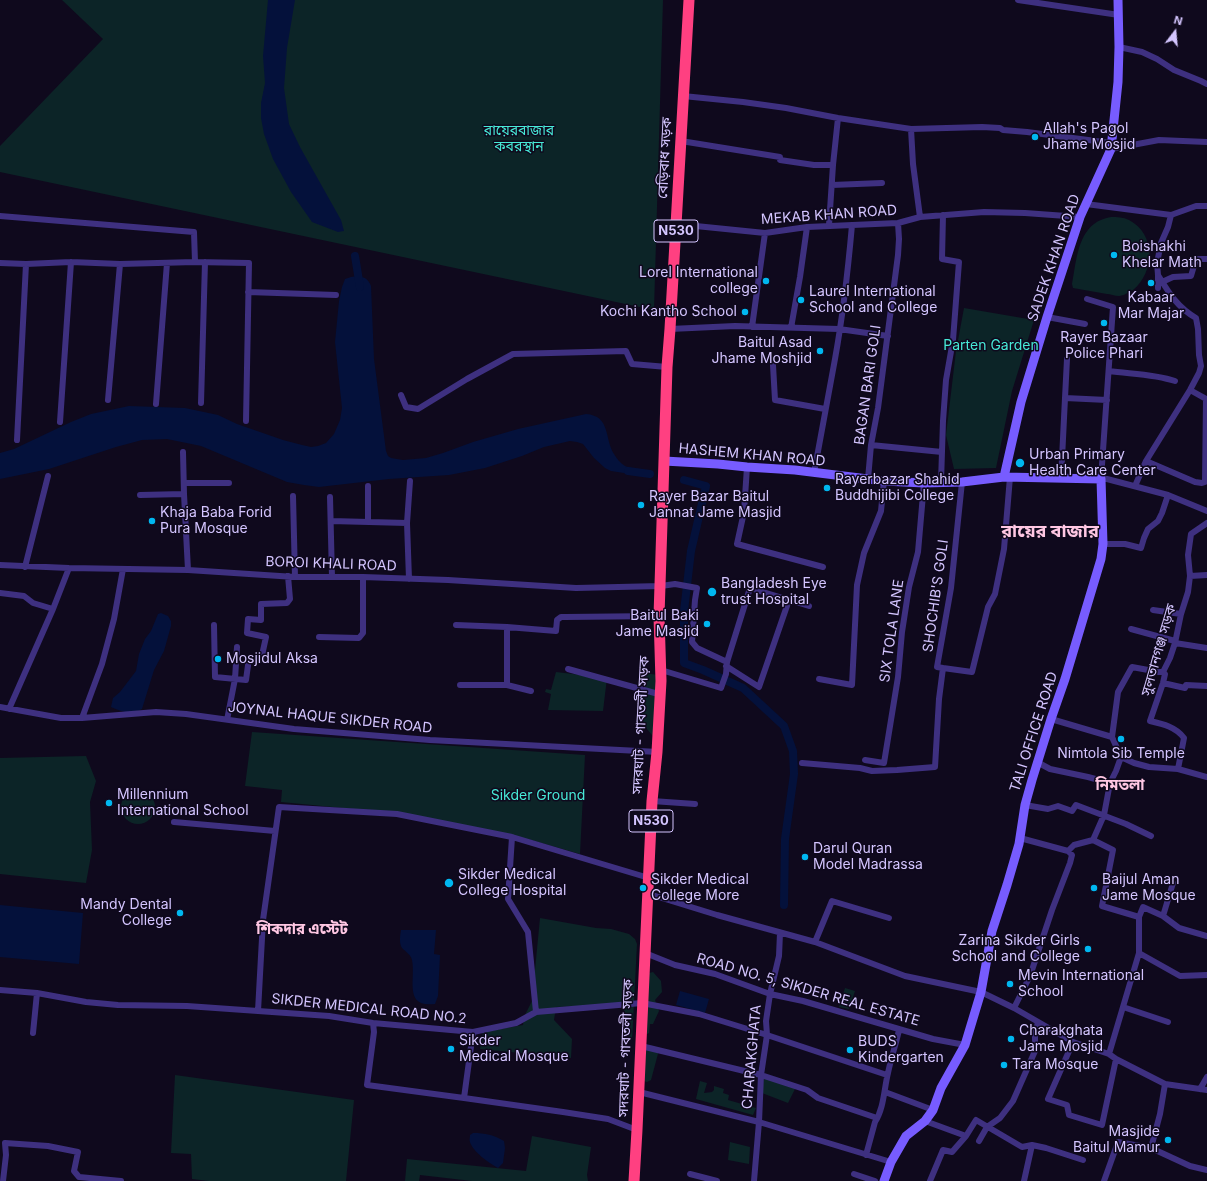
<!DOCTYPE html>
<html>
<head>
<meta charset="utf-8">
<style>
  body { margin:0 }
  #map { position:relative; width:1207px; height:1181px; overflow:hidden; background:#0f091d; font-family:Inter,sans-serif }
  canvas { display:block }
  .north { position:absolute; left:1155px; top:12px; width:40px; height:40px; -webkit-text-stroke:3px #0f091d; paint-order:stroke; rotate:16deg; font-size:11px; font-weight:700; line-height:16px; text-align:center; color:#d4c5ff }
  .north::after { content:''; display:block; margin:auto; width:14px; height:18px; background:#d4c5ff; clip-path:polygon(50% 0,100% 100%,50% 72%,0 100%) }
</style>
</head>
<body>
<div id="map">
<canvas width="1207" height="1181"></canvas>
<div class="north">N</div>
</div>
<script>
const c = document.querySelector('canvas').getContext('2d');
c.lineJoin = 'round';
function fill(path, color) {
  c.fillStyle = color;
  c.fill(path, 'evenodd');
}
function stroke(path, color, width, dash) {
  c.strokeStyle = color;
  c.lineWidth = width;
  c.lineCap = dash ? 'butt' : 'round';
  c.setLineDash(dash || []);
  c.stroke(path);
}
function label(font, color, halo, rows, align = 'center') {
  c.font = font + ' Inter,"Noto Sans Bengali",sans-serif';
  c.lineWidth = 3;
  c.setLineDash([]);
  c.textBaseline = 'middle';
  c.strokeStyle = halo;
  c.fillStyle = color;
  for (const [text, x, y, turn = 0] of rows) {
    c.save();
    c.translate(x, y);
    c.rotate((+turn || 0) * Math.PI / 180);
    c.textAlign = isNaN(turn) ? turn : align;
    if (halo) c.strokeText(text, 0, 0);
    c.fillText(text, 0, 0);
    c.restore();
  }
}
fill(new Path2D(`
  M62,0H663L654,310L0,172V146L103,39Z
  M1111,217C1117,217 1123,217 1129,220C1156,234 1155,272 1133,290C1129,292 1123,296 1119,296C1115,296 1110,294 1107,294C1096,292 1084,290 1073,288L1072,284C1076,264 1077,237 1094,224C1099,220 1105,218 1111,217Z
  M964,308L1034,320L1012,391L996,468L954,469L946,435L956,351Z
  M556,672L607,678L603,711L548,710L551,694L545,692L546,689L551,690Z
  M644,673L658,675L656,740L643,724L639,714C646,698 643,689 644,673Z
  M252,732L585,755L580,854L531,840L353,809L281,802L282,790L245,786Z
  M86,756L96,781L90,802L92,850L86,883L0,874V758Z
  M121 807a17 17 0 1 1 34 0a17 17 0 1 1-34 0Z
  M540,918L596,928L611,929L629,934L635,939L637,944L632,1041L627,1032L625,1012L620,1005L556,1007L554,1020L572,1039L571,1058L480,1049L483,1032L523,1025L524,1017L532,1001Z
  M653,972L661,981L662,992L655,1000L659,1011L653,1024H650L649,1033L642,1037L645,974Z
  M845,988L855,991L849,1009L839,1007Z
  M646,1050H659L651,1080L647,1082L643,1081Z
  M175,1075L354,1100L346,1181H209L192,1179L191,1154L171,1153Z
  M764,1077L796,1087L788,1103L762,1093Z
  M700,1081L707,1083L704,1093L712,1092L714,1090V1086L724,1089L723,1093L729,1095L728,1100L756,1108L753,1115L696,1099Z
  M532,1136L591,1147L587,1175L588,1181H472L420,1175L419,1181H405L407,1159L526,1171Z
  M730,1142L750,1147L749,1164L728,1160Z`), '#0c2427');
fill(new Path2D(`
  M268,0H295L287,48L284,88L289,124L300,147L341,220L344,231L338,232L312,222L291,192L273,159L264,134L261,118V103L265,83L263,56Z
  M351,277C360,276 367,276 371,286L374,359L386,451L388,456L391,458L403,460L426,458L443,453L473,442L518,429L586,414C611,416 604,438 614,454C617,459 620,463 625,466C630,468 635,467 639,472L638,473H624L611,471L605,468L594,458L583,444L577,442L570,441L544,447L522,456L485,468L449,475L389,479L319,487L304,485L287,482L201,446L167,439L142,440L116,447L49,469L0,479V453L14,449L71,422L91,414L129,406L185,408L218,415L237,424L283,440L302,445L311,447L318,446L326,443L334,434L340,420L342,408L335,342L339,301L342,287L345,279Z
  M161,613L168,616L171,621V626L164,651L154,670L142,709C132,715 121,712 111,707L113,698L120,692L136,671L139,654L145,639L151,631L158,614Z
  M0,905L83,913L79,964L0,957Z
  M401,930H436L434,954L440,955L438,996L435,1004C403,1008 416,979 412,960C411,955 406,952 402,948C399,943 400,936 401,930Z
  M680,991L709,999L705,1013L676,1005Z
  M473,1133C485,1133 494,1135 504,1141L505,1148L503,1163L498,1168C489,1163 473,1152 470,1142C469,1140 470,1138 470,1135Z`), '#04113b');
stroke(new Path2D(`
  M355,256L360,287
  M628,471L650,474
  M684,480L706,486L691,551L684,611V663L703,670L743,688L784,726L793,751L794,774L785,839L784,905`), '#04113b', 8);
stroke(new Path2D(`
  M1018,0L1119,15
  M1119,47L1142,52L1157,59L1174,70L1201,81L1207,84
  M683,96L743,102L786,108L838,118L911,129L982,127L1000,128L1003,130L1027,132L1111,143
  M911,129L913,164L920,217
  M681,141L780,157V160L814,165H833L838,118
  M1111,149L1159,140L1207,142
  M832,185L882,183
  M1086,204L1171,215L1168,227L1161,243L1157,263L1158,275V288
  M1171,215L1196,206H1207
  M0,216L194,232L195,262
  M676,224L765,233L807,227L898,223L920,217L984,212L1025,213L1080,217
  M829,225L833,165
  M0,263L26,264L71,262L120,264L195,262L249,263L246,421
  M1162,282L1173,277L1191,276L1196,259H1207
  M248,292L336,295
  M1087,299L1113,307L1101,479H1107L1168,495L1207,511
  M1047,317L1085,324
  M752,327L765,233
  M791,328L800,277L807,227
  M670,329L735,326L839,329L888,336
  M773,365L775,400L825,409
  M1109,371C1130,374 1154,374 1175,381
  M401,395L406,407L418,409L467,379L513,354L626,351L632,364L667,367
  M1065,398L1067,359
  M108,400L120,264
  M201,403L205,262
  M156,404L167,263
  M60,422L71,262
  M17,440L26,264
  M871,445L942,452
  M183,452L184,494L188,570
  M1146,461L1195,482L1202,483L1205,482L1206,399L1190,390
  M747,467L744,512L737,544L823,567
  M814,473C821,435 828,397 835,359C843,315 848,270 852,225
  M868,479L871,445L878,408L898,255L899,239L898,223
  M1061,479L1065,398L1107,400
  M941,482L943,421L946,380L953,340L959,262L942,259L943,215
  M184,483H229
  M368,486V522
  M1135,486L1146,461L1190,390L1199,373L1201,366L1199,355L1198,329L1196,318C1177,307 1169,293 1158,275
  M140,495L184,494
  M293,496L295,577
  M330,497L332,577
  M331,521L407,523
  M1103,544H1125L1141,548L1144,538L1148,529L1158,521L1162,513L1168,495
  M0,565L69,568L188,570L295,577H363L448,580L576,588L661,586L675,584L697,588L695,600L692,642L697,648L727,662
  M25,567L48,476
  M1190,576L1207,575
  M409,579L407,523L410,481
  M0,593L24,596L33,603L53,609
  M1153,610L1181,614
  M214,625L215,677L246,680L249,658L261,660L266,637L247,633L248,619L261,620V604L287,603L290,599L288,576
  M456,625L507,627L556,631L557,620L561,617H565L659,616
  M507,627V685
  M1131,629L1175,641
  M319,637L359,638L363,633V577
  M1175,643L1207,648
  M726,666L759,687L789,600
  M943,668L972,672L988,607L995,594L1004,549L1010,477
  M568,669L662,695
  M661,670L721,688L726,674L727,662L750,588L809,606
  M819,679L852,685L857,585L864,553L881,511L884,481
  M1163,683L1185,688L1186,685L1207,686
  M460,685H507L531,691
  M0,707L61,718H82L156,712L186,714L294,729L430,740L658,752
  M9,709L53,609L69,568
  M82,718L102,664L114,619L123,569
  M1051,719L1112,737L1121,757L1134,763L1149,767L1178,769L1207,777
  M227,720L235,679L237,647
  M1112,737L1118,692L1132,667L1159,672H1163
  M865,760L884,763L898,677L902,632L909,587L918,552L924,483
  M1037,762L1050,769L1088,777L1110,783
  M802,763L860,768L872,771L897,770L935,767L939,699L943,668L937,667L951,588L962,482
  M1178,769L1184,738C1176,727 1163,724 1150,721L1163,683L1165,674L1163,672L1170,658L1175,643L1181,614L1188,592L1190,576L1188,555L1191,534L1207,523
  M652,801L695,804
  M1025,805L1048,809L1058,806L1072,811L1076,805L1126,824L1151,836
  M174,822L275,831
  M512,837L508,899L528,932L536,1012
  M1020,838L1068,851L1074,845L1093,840L1113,850L1102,906L1139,917L1143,907L1163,916L1179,928L1207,936
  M1093,840L1104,815L1110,783L1116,771L1121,757
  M649,894L717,915L815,942L905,976L981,992L1014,1008L1073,1042L1109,1054L1116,1059L1165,1084L1207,1090
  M1163,916L1173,883
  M815,942L832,901L889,918
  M645,953L675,965L715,974L770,994L803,1001L933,1039L965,1045
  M1139,953L1180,976L1207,975
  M0,990L37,993L86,1002L118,1005L187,1006L329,1016L373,1023L473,1032L516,1023L536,1012L642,1003L699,1014L767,1035L887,1075
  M1123,1007L1168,1022
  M1014,1008L1030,976L1052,910L1070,863L1072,855L1068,851
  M258,1011L263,920L279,807L397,814L512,837L649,878
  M373,1023L374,1032L367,1085L464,1098L473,1032
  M33,1033L37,993
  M1073,1042L1048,1099L1067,1105L1069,1115L1102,1125L1116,1059
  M641,1046L761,1075L807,1090L818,1098L877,1118
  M1109,1054L1139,953V917
  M1200,1089L1207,1077
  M639,1092L759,1122L891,1162
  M885,1092L933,1110
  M464,1098L563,1112L608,1119L637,1130
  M925,1121L966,1136
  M979,1141L987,1127L1000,1118L1013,1101L1035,1051V1035L1038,1022
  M1032,1145L1046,1148L1083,1160
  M1151,1148L1160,1114L1165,1084
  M866,1155L875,1122C884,1108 884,1089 888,1073C891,1058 896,1044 899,1030
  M690,1174L717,1181
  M854,1174L875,1181
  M3,1181L6,1155L5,1143L48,1146L78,1152L74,1171L79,1177L121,1181
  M754,1181L759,1122L761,1075L767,1035L766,1021L770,994L779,956L780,933
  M930,1181L943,1150L952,1152L966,1136L976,1120L1022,1147L1032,1145L1024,1181
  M1104,1181L1118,1142L1151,1148L1190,1166L1207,1170`), '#3e3080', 6);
stroke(new Path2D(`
  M664,461L718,464L747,467L795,470L884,481L924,483L962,482L1004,477L1101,479L1103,544L1101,559L1065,679L1051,719L1032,780L1025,805L1019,844L1007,885L992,931L981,992L965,1045L941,1088L933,1110L925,1121L906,1136L891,1162L884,1181
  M1004,477L1021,402L1047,317L1080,217L1111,149L1118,82L1119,47L1118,0`), '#775cff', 9);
stroke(new Path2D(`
  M634,1181L637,1130L652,801L657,752L661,681L659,616L667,367L670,329L689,0`), '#ff4081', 11);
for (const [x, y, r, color] of [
  [1035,137,4,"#00b7f0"],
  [1114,255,4,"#00b7f0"],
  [766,281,4,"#00b7f0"],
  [1151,283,4,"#00b7f0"],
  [801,300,4,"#00b7f0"],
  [745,312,4,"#00b7f0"],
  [1104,323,4,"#00b7f0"],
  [820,351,4,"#00b7f0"],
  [1020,463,5,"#00b7f0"],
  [827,488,4,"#00b7f0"],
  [641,505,4,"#00b7f0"],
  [152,521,4,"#00b7f0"],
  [712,592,5,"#00b7f0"],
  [707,624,4,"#00b7f0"],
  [218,659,4,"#00b7f0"],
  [1121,739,4,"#00b7f0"],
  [109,803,4,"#00b7f0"],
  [805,857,4,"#00b7f0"],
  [449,883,5,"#00b7f0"],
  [643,888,4,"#00b7f0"],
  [1094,888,4,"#00b7f0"],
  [180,913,4,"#00b7f0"],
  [1088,949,4,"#00b7f0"],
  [1010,984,4,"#00b7f0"],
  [1011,1039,4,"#00b7f0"],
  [451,1049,4,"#00b7f0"],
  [850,1050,4,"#00b7f0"],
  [1004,1065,4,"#00b7f0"],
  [1168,1140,4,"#00b7f0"]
]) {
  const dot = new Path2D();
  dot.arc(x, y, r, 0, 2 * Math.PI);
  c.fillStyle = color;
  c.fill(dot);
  stroke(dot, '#0f091d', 1.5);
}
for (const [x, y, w] of [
  [676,231,44],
  [651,821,44]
]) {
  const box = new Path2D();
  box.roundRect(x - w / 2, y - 11, w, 22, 3);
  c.fillStyle = '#0f091d';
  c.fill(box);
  stroke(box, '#d4c5ff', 1);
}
label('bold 13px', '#d4c5ff', null, [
  ["N530",676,231],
  ["N530",651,821]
]);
label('14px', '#d4c5ff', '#0f091d', [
  ["Allah's Pagol",1043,129],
  ["Jhame Mosjid",1043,145],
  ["Boishakhi",1122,247],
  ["Khelar Math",1122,263],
  ["Lorel International",758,273,"right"],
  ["college",758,289,"right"],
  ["Laurel International",809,292],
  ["School and College",809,308],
  ["Kabaar",1151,298,"center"],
  ["Mar Majar",1151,314,"center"],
  ["Kochi Kantho School",737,312,"right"],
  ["Rayer Bazaar",1104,338,"center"],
  ["Police Phari",1104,354,"center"],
  ["Baitul Asad",812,343,"right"],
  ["Jhame Moshjid",812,359,"right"],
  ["Urban Primary",1029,455],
  ["Health Care Center",1029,471],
  ["Rayerbazar Shahid",835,480],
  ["Buddhijibi College",835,496],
  ["Rayer Bazar Baitul",649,497],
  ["Jannat Jame Masjid",649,513],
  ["Khaja Baba Forid",160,513],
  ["Pura Mosque",160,529],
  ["Bangladesh Eye",721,584],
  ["trust Hospital",721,600],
  ["Baitul Baki",699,616,"right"],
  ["Jame Masjid",699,632,"right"],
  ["Mosjidul Aksa",226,659],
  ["Nimtola Sib Temple",1121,754,"center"],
  ["Millennium",117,795],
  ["International School",117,811],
  ["Darul Quran",813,849],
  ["Model Madrassa",813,865],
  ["Sikder Medical",458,875],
  ["College Hospital",458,891],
  ["Sikder Medical",651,880],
  ["College More",651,896],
  ["Baijul Aman",1102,880],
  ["Jame Mosque",1102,896],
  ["Mandy Dental",172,905,"right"],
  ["College",172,921,"right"],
  ["Zarina Sikder Girls",1080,941,"right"],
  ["School and College",1080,957,"right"],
  ["Mevin International",1018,976],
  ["School",1018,992],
  ["Charakghata",1019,1031],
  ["Jame Mosjid",1019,1047],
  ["Sikder",459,1041],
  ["Medical Mosque",459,1057],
  ["BUDS",858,1042],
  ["Kindergarten",858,1058],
  ["Tara Mosque",1012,1065],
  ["Masjide",1160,1132,"right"],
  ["Baitul Mamur",1160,1148,"right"]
], 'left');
label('14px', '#47e9d7', '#0f091d', [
  ["রায়েরবাজার",519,131],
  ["কবরস্থান",519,147],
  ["Parten Garden",991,346],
  ["Sikder Ground",538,796]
]);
label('14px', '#d4c5ff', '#0f091d', [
  ["বেড়িবাধ সড়ক",665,158,-87],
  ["MEKAB KHAN ROAD",829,215,-4],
  ["SADEK KHAN ROAD",1054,258,-71],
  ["BAGAN BARI GOLI",868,385,-82],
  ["HASHEM KHAN ROAD",752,455,5],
  ["BOROI KHALI ROAD",331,564,2],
  ["SHOCHIB'S GOLI",936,596,-82],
  ["SIX TOLA LANE",892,631,-82],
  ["সুলতানগঞ্জ সড়ক",1159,650,-74],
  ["JOYNAL HAQUE SIKDER ROAD",330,718,6],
  ["সদরঘাট - গাবতলী সড়ক",641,725,-87],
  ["TALI OFFICE ROAD",1034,732,-72],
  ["ROAD NO. 5, SIKDER REAL ESTATE",808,990,16],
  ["SIKDER MEDICAL ROAD NO.2",369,1009,6],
  ["সদরঘাট - গাবতলী সড়ক",626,1048,-88],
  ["CHARAKGHATA",752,1057,-85]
]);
label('bold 15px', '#ffc7e3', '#0f091d', [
  ["নিমতলা",1120,785],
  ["শিকদার এস্টেট",302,929]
]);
label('bold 18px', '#ffc7e3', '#0f091d', [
  ["রায়ের বাজার",1050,532]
]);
</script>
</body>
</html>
